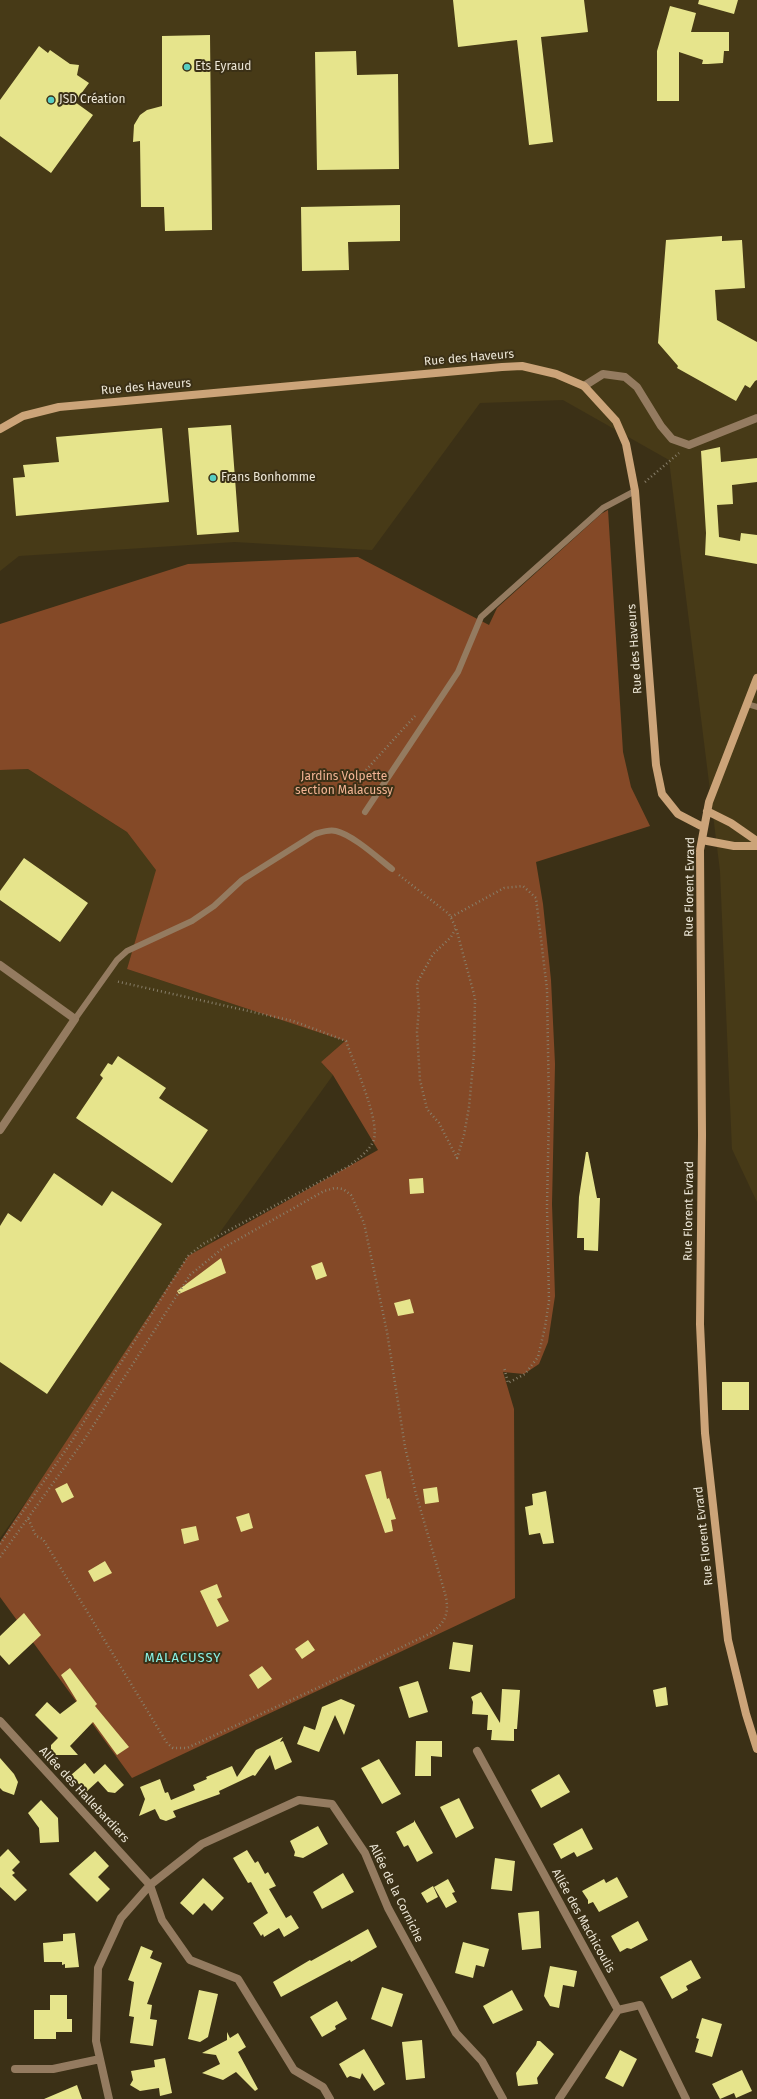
<!DOCTYPE html>
<html>
<head>
<meta charset="utf-8">
<style>
  body { margin:0 }
  canvas { display:block; background:#3b3016 }
</style>
</head>
<body>
<canvas width="757" height="2099"></canvas>
<script>
const c = document.querySelector('canvas').getContext('2d');
c.lineJoin = 'round';
function fill(path, color) {
  c.fillStyle = color;
  c.fill(path, 'evenodd');
}
function stroke(path, color, width, dash) {
  c.strokeStyle = color;
  c.lineWidth = width;
  c.lineCap = dash ? 'butt' : 'round';
  c.setLineDash(dash || []);
  c.stroke(path);
}
function label(font, color, halo, rows, align = 'center') {
  c.font = font + ' "Fira Sans",sans-serif';
  c.lineWidth = 4;
  c.setLineDash([]);
  c.textBaseline = 'middle';
  c.strokeStyle = halo;
  c.fillStyle = color;
  for (const [text, x, y, turn = 0] of rows) {
    c.save();
    c.translate(x, y);
    c.rotate((+turn || 0) * Math.PI / 180);
    c.textAlign = isNaN(turn) ? turn : align;
    if (halo) c.strokeText(text, 0, 0);
    c.fillText(text, 0, 0);
    c.restore();
  }
}
fill(new Path2D(`
  M0,0H757V1202L732,1149L720,871L669,460L563,400L480,403L372,550L235,542L19,556L0,571Z
  M28,769L127,832L157,870L127,969L345,1041L321,1062L333,1075L0,1538V770Z`), '#473a17');
fill(new Path2D(`
  M608,510L623,752L631,787L650,826L536,862L543,904L551,980L555,1064L552,1204L555,1296L548,1342L539,1364L524,1374L503,1372L514,1409L515,1598L132,1778L0,1597V1542L188,1256L378,1150L333,1075L321,1062L345,1041L127,969L156,870L127,832L28,769L0,770V624L188,564L358,557L489,625L497,608L601,514Z`), '#844927');
fill(new Path2D(`
  M453,0H584L588,32L541,37L553,142L529,145L517,40L458,47Z
  M699,0H738L734,14L698,4Z
  M670,6L696,13L691,32H729V51H724L723,63L708,64H702L703,60L679,52V101H657V51Z
  M210,35L212,230L165,231L164,207H141L140,141L133,142L134,125L140,115L147,110L162,106V36Z
  M39,46L48,53L50,50L70,64L79,65L77,75L89,83L75,102L93,115L51,173L0,136V100Z
  M356,51L357,75L398,74L399,169L317,170L315,52Z
  M400,205V241L348,242L349,270L302,271L301,207Z
  M722,236V241L742,240L745,288L715,290L717,320L757,342V380L755,381L750,388L745,385L736,401L677,368L678,366L658,343L666,240Z
  M231,425L239,532L197,535L188,428Z
  M162,428L169,502L16,516L13,478L25,477L23,465L59,462L56,437Z
  M720,447L721,462L757,458V482L732,485L733,504L717,505L719,537L740,541L741,533L757,535V564L705,555L706,533L701,451Z
  M24,858L88,903L60,942L0,900V891Z
  M118,1056L166,1088L159,1098L208,1130L172,1183L76,1118L103,1078L100,1075L108,1063L112,1065Z
  M586,1152H588L597,1198H600L598,1251L584,1250V1238H577L579,1197Z
  M54,1173L102,1206L112,1191L162,1224L47,1394L0,1362V1226L8,1213L21,1222Z
  M423,1178L424,1193L410,1194L409,1179Z
  M221,1258L226,1273L179,1294L177,1291Z
  M322,1262L327,1276L316,1280L311,1266Z
  M410,1299L414,1313L398,1316L394,1303Z
  M722,1382H749V1410H722Z
  M381,1471L387,1499L389,1498L396,1519L391,1520L393,1531L385,1533L365,1475Z
  M67,1483L74,1497L62,1503L55,1489Z
  M437,1487L439,1502L425,1504L423,1489Z
  M546,1491L554,1543L543,1544L540,1533L529,1535L525,1507L533,1505L532,1494Z
  M249,1513L253,1528L241,1532L236,1517Z
  M196,1526L199,1540L184,1544L181,1529Z
  M105,1561L112,1573L94,1582L88,1571Z
  M217,1584L222,1597L217,1599L229,1621L217,1627L200,1591Z
  M24,1613L41,1635L9,1665L0,1655V1636Z
  M308,1640L315,1650L302,1659L295,1649Z
  M453,1642L473,1645L470,1672L449,1669Z
  M262,1666L272,1679L258,1689L249,1675Z
  M70,1668L97,1704L95,1706L129,1747L117,1755L93,1722L70,1746L78,1755H55L51,1751V1745L58,1738L35,1715L47,1702L60,1714L77,1701L61,1675Z
  M418,1681L428,1712L409,1718L399,1687Z
  M666,1687L668,1705L656,1707L653,1690Z
  M502,1689L520,1690L517,1729H514V1741L491,1740L492,1730H487L488,1715L472,1714L473,1702L471,1697L481,1692L500,1723Z
  M341,1699L355,1705L344,1735L335,1715L319,1752L297,1744L304,1726L315,1730L322,1707Z
  M283,1737L280,1742L283,1741L292,1762L275,1770L270,1755L255,1776L253,1775L219,1791L220,1794L173,1811L176,1817L166,1821L160,1819L155,1809L139,1816L145,1799L140,1787L160,1779L165,1793L168,1792L171,1800L195,1790L193,1785L207,1779L206,1777L232,1766L237,1777L256,1750Z
  M416,1741H442V1757L431,1756V1776H415Z
  M0,1758L14,1774L18,1782L14,1795L3,1791L0,1788Z
  M379,1759L401,1794L382,1804L361,1768Z
  M85,1763L94,1774L105,1764L124,1785L115,1793L108,1792L98,1781L86,1792L71,1775Z
  M559,1774L570,1792L541,1808L531,1790Z
  M459,1798L474,1828L456,1838L440,1807Z
  M41,1800L58,1818L59,1842L40,1843L39,1828L28,1813Z
  M414,1820L433,1853L417,1862L408,1845L404,1847L396,1832L414,1822Z
  M318,1826L328,1844L303,1858L294,1856L295,1852L290,1841Z
  M582,1828L593,1849L577,1857L574,1852L561,1859L553,1844Z
  M8,1849L20,1862L12,1870L15,1873L12,1875L27,1890L15,1901L0,1887V1857Z
  M247,1850L255,1863L258,1861L265,1874L268,1872L276,1886L269,1889L286,1918L291,1915L299,1928L284,1937L279,1928L264,1937L263,1934L261,1936L253,1923L268,1913L251,1882L248,1883L233,1858Z
  M95,1851L109,1866L98,1877L110,1889L97,1902L69,1874Z
  M495,1858L515,1861L512,1891L491,1889Z
  M343,1873L354,1892L322,1909L313,1892Z
  M617,1877L628,1897L599,1912L593,1902L588,1904V1900L582,1891L604,1879L606,1883Z
  M203,1878L224,1898L212,1911L204,1903L193,1915L180,1903Z
  M448,1879L455,1892L452,1893L457,1902L446,1908L434,1887Z
  M433,1886L438,1897L427,1903L421,1893Z
  M539,1911L541,1948L522,1950L518,1913Z
  M638,1921L648,1940L631,1949L627,1948L620,1952L611,1936Z
  M368,1929L377,1947L351,1962L350,1960L281,1997L273,1982L310,1960L311,1961Z
  M75,1933L79,1967L65,1968V1964L62,1965V1962H44L43,1943L63,1941V1934Z
  M463,1942L489,1949L484,1967L476,1965L473,1978L455,1973Z
  M141,1946L153,1951L150,1958L162,1963L147,2004L152,2005L150,2019L157,2020L153,2046L130,2043L134,2017L129,2016L134,1982L128,1980Z
  M691,1960L701,1978L686,1986L688,1990L672,1999L660,1977Z
  M550,1966L577,1971L574,1987L563,1985L559,2008L550,2006L544,1996Z
  M382,1987L403,1994L392,2027L371,2019Z
  M199,1990L218,1994L208,2037L200,2042L188,2039Z
  M512,1990L523,2010L493,2024L483,2006Z
  M50,1995H67V2019H72V2032H56V2039H34V2010H50Z
  M337,2001L347,2019L335,2026L336,2029L322,2037L310,2017Z
  M702,2018L722,2024L712,2057L695,2052L699,2039L696,2038Z
  M227,2032L230,2038L238,2033L246,2047L238,2052L258,2089L255,2091L236,2072L223,2080L202,2073L220,2064L216,2055L202,2053L227,2040Z
  M422,2040L425,2078L406,2080L402,2042Z
  M537,2041H540L554,2054L537,2078L538,2084L518,2086L516,2073L536,2045Z
  M364,2049L385,2084L374,2091L362,2073L360,2079L350,2076L347,2078L339,2064Z
  M620,2050L637,2059L623,2087L605,2078Z
  M165,2058L172,2093L160,2096L159,2088L140,2091L130,2085L133,2080L131,2071L155,2067L154,2060Z
  M742,2070L752,2091L736,2098L734,2093L720,2099L712,2084Z
  M77,2085L82,2099H44Z`), '#e6e48c');
stroke(new Path2D(`
  M645,482L679,453
  M366,770L415,716
  M399,875L449,914L456,928L451,937L433,954L417,983L419,1008L417,1032L420,1080L427,1109L439,1123L457,1158L464,1135L469,1107L474,1054L475,998L456,928
  M451,917L504,888L523,886L536,898L547,989L549,1111L547,1207L549,1301L545,1327L538,1357L525,1374L508,1383L504,1367
  M0,1544L70,1444L188,1256L203,1244L349,1166C358,1159 367,1153 373,1142C382,1123 353,1062 346,1041L293,1021L115,981
  M0,1557L84,1440L190,1275L223,1248L324,1191L335,1188L343,1189L351,1195L364,1223L387,1332L405,1447L416,1494L446,1597C449,1614 445,1623 431,1633L315,1689L187,1748H173L167,1743L43,1539L36,1536L28,1518`), '#887f6a', 2.5, [1, 3]);
stroke(new Path2D(`
  M747,704L757,707
  M365,812L458,672L481,617L603,508L635,491
  M75,1019L117,960L127,951L192,921L214,906L242,880L315,834C322,832 329,829 336,831C353,835 378,858 392,869`), '#947b60', 6);
stroke(new Path2D(`
  M584,386L603,374L625,377L637,387L661,426L672,439L689,445L757,418
  M0,965L75,1019L0,1130
  M0,1721L150,1885L162,1920L190,1960L238,1979L294,2070L323,2087L330,2099
  M477,1751L618,2010L559,2099
  M618,2010L640,2005L686,2099
  M15,2069H53L100,2059
  M109,2099L96,2041L98,1968L121,1918L150,1885L202,1844L299,1800L332,1804L365,1853L388,1908L456,2033L482,2061L503,2099`), '#947b60', 8);
stroke(new Path2D(`
  M0,429L23,416L59,407L502,367L522,366L556,374L584,386L616,421L626,444L635,491L656,765L662,794L678,814L703,827
  M757,678L709,802L700,850L702,1135L700,1324L705,1433L728,1640L746,1714L757,1749
  M707,811L731,823L757,841
  M702,840L734,846H757`), '#cca479', 8);
for (const [x, y, r, color] of [
  [187,67,4,"#57cec2"],
  [51,100,4,"#57cec2"],
  [213,478,4,"#57cec2"]
]) {
  const dot = new Path2D();
  dot.arc(x, y, r, 0, 2 * Math.PI);
  c.fillStyle = color;
  c.fill(dot);
  stroke(dot, '#3b3016', 1.5);
}
label('12px', '#ece6d6', '#3b3016', [
  ["Ets Eyraud",195,67],
  ["JSD Création",59,100],
  ["Frans Bonhomme",221,478]
], 'left');
label('12px', '#ece6d6', '#3b3016', [
  ["Rue des Haveurs",469,358,-5],
  ["Rue des Haveurs",146,387,-5],
  ["Rue des Haveurs",635,649,-94],
  ["Rue Florent Evrard",690,887,-89],
  ["Rue Florent Evrard",689,1211,-89],
  ["Rue Florent Evrard",704,1536,-96],
  ["Allée des Hallebardiers",84,1795,47],
  ["Allée de la Corniche",396,1893,64],
  ["Allée des Machicoulis",583,1921,61]
]);
label('12px', '#f2b494', '#3b3016', [
  ["Jardins Volpette",344,777],
  ["section Malacussy",344,791]
]);
c.letterSpacing = '1px';
label('13px', '#8af3e7', '#3b3016', [
  ["MALACUSSY",183,1658]
]);
c.letterSpacing = '0px';
</script>
</body>
</html>
